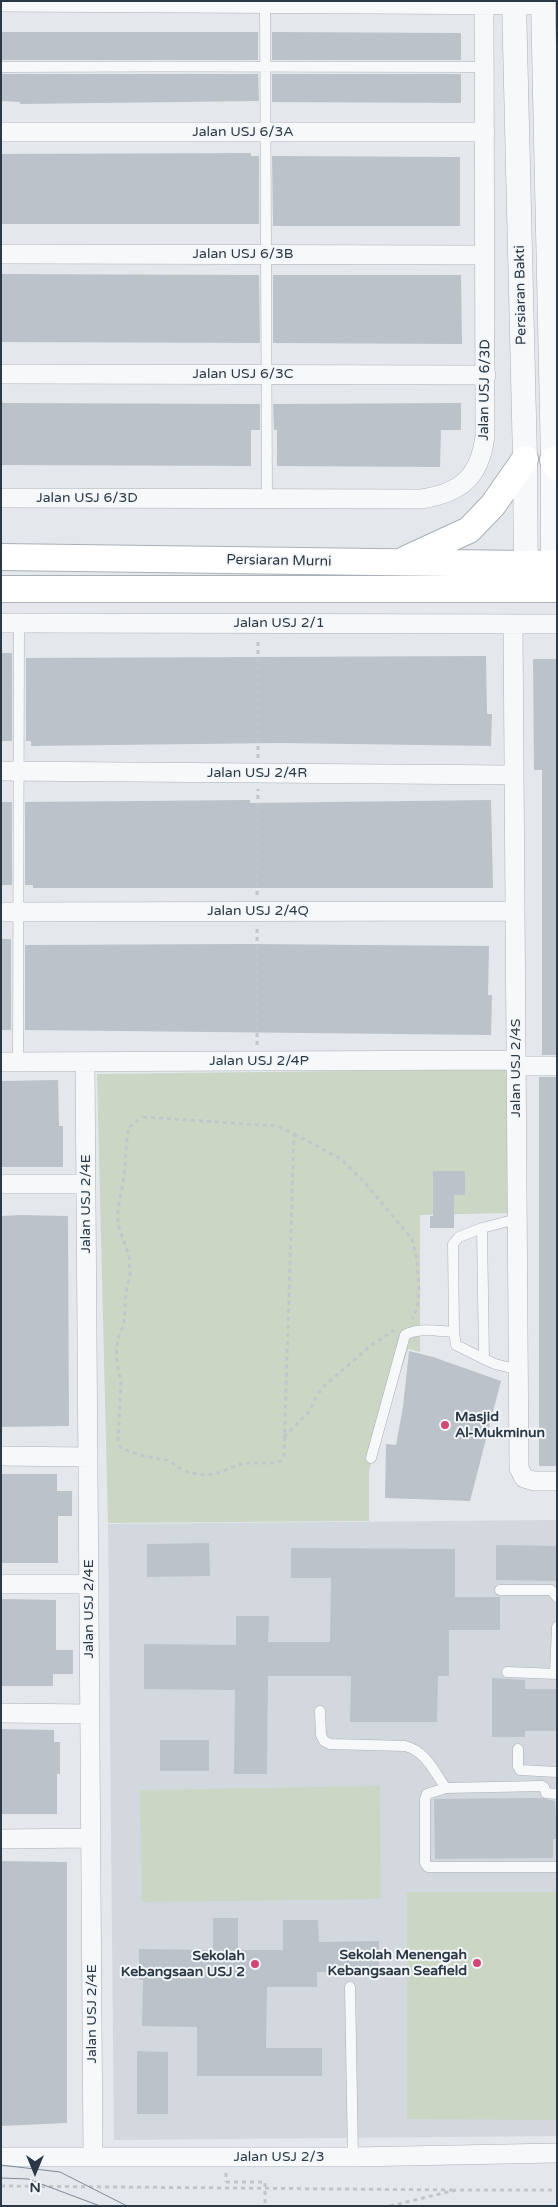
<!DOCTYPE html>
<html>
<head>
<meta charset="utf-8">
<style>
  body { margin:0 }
  #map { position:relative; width:558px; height:2207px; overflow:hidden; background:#e4e8ec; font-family:"Varela Round",sans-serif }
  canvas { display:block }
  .frame { position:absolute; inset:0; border:2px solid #2b3845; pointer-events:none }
  .north { position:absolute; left:10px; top:2147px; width:50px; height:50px; -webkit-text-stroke:4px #f4f7f9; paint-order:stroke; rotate:180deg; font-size:14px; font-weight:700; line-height:20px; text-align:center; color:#2b3845 }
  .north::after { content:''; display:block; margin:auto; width:18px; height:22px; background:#2b3845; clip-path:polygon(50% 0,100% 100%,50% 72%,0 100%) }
</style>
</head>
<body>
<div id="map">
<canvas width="558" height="2207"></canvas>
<div class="frame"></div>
<div class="north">N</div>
</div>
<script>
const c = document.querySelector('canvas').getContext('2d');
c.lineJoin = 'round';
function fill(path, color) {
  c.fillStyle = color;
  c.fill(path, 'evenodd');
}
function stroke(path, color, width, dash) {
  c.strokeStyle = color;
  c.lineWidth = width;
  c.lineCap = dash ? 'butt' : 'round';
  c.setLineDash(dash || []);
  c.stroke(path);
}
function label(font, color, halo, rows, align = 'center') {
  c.font = font + ' "Varela Round",sans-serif';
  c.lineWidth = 4;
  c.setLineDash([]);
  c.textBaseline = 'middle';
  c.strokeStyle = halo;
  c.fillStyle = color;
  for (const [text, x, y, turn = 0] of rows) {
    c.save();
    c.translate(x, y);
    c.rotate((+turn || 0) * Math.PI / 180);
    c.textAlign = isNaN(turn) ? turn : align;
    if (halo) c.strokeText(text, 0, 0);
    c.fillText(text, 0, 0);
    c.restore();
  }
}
fill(new Path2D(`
  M557,1520V2136L114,2140L108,1524Z`), '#d2d8de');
fill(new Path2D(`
  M509,1069L511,1213L420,1215V1352L408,1349L369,1470V1521L108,1523L97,1074Z
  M380,1786L381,1899L142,1902L140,1790Z
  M407,1892H557V2120L407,2119Z`), '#ccd6c5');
fill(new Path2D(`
  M1,32H258V60H1Z
  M272,32L461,33V60H272Z
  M1,74H258L259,101L20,104V102L1,101Z
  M272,74H461V103L272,102Z
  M251,153V156H259V224H1V154Z
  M272,156L460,157V226H273Z
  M1,274L259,275L260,343L1,342Z
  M273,275H461L462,344L273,343Z
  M1,403L260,404V430H251V466L1,465Z
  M461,403V430H441L440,467L277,466V430H274L273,404Z
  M1,653H12V741H1Z
  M486,656L487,714H492L491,746L280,743L31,746V741H26V658Z
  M533,659H557V1055H542V770H534Z
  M250,800V803L491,800L493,888H33V885H25V802Z
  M1,802H12V885H1Z
  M1,939H11V1030H1Z
  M249,944L489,946L488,995H492L491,1035L25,1030V945Z
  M539,1077H557V1466H539Z
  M58,1080L59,1126H63V1167H1V1081Z
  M433,1171H465V1195H454V1228H430V1216H433Z
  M21,1215L68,1216L69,1426L1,1427V1216Z
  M409,1351L433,1357L501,1381L470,1501L385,1498L386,1444L396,1445L403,1407Z
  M1,1474H57V1491H72V1516H58V1563H1Z
  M209,1543L210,1576L147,1577V1544Z
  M496,1545L557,1546V1581L496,1580Z
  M291,1548L455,1549V1597H500V1630H449V1676H438L437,1722H350L351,1676H268L267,1774H234L235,1690L144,1689V1644L236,1645V1616H269L268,1642H330L331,1578H291Z
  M1,1599L56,1600V1650H73V1674H53V1686H1Z
  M492,1678L525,1680V1689H557V1731H525V1737H492Z
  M1,1729L54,1730V1742H60V1774H57V1814H1Z
  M160,1740H209V1771H160Z
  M541,1798L555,1801L557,1839H553V1858L435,1859L434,1799Z
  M1,1861L67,1862V2123L1,2126Z
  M213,1918H238V1950H283V1920H318L319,1942L379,1941V1971L317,1972V1987H267L266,2048H322V2076H197V2027L142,2026L143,1980H139V1949L213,1950Z
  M137,2051L168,2052V2114H137Z`), '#bbc2ca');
const service = new Path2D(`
  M265,4L267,498
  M1,67C162,66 323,67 484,67
  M18,1062L19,623
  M517,1219L482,1228L484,1359L495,1364L519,1370
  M482,1228L459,1237L453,1244L454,1332L456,1345L484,1359
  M371,1458L405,1335C418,1327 439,1331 454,1332
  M500,1590H551L557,1597
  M507,1672L557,1674
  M555,1674L557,1627
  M320,1711L321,1735L324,1741L330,1744L405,1746C426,1751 434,1772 446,1788L427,1794L425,1799V1863L428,1867H557
  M518,1749V1766L520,1770L557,1772
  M446,1788L542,1786L544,1787L546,1793L557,1794
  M350,1987L353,2157`);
const minor = new Path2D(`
  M1,2L543,5
  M1,132H485
  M1,254L485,255
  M1,374L486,375
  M1,498L421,499C461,493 480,477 485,436L484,1
  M1,623L557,624
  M513,624L519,1468L524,1478L534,1481H557
  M1,771L514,775
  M1,912L515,911
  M1,1062L516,1060
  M85,1062L93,2156
  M516,1066H557
  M1,1184H86
  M1,1456L88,1457
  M1,1584H89
  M1,1713L90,1714
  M1,1839L91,1838
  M1,2157H353L557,2153`);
const tertiary = new Path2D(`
  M514,1L525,459L526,583
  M543,1L553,460V582`);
const secondary = new Path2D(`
  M553,460L557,468
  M1,557L526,564L557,563
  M406,559L469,530L493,505L525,459
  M1,589H557`);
stroke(service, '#a9b0b7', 11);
stroke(minor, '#a9b0b7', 20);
stroke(tertiary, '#a9b0b7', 25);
stroke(secondary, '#a9b0b7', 28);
stroke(new Path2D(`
  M258,758V639
  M257,895L258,789
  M257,1045V927
  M143,1117L277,1126L294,1134L284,1455L281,1461L275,1463H243L218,1473L206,1475L190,1473L179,1468L170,1461L140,1455L121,1448L118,1440L121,1383L116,1356L118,1338L124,1324L126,1292L130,1275L129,1255L118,1225V1209L124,1177L128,1128Z
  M294,1134L341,1159L365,1183L412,1239L417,1259L419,1291L417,1309L412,1319
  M284,1437L309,1412L315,1399L323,1387L369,1347L394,1330
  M226,2173V2182
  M1,2186L456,2190
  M390,2206L456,2190H557`), '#c2c6cb', 3, [4, 4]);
stroke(service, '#f7f8fa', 10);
stroke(minor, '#f7f8fa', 19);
stroke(tertiary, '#f7f8fa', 24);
stroke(secondary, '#fff', 26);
stroke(new Path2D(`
  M1,2165L60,2172L127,2206
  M1,2178L28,2179L100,2206`), '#7d8a96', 1);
stroke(new Path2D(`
  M226,2182H265V2206`), '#c2c6cb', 3, [4, 4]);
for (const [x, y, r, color] of [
  [445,1425,5,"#d14874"],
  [477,1963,5,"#d14874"],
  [255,1964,5,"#d14874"]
]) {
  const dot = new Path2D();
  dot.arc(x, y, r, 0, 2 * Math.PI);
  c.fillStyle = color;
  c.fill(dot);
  stroke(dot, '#f4f7f9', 2);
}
label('14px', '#2b3845', '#f4f7f9', [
  ["Jalan USJ 6/3A",243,132],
  ["Jalan USJ 6/3B",243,254],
  ["Persiaran Bakti",521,295,-91],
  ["Jalan USJ 6/3C",243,374],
  ["Jalan USJ 6/3D",485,390,-89],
  ["Jalan USJ 6/3D",87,498],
  ["Persiaran Murni",279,561,1],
  ["Jalan USJ 2/1",279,623],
  ["Jalan USJ 2/4R",257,773],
  ["Jalan USJ 2/4Q",258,911],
  ["Jalan USJ 2/4P",259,1061],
  ["Jalan USJ 2/4S",516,1068,-90],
  ["Jalan USJ 2/4E",86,1204,-90],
  ["Jalan USJ 2/4E",89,1609,-90],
  ["Jalan USJ 2/4E",92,2014,-90],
  ["Jalan USJ 2/3",279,2157]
]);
label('bold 14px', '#2b3845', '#f4f7f9', [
  ["Masjid",455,1417,"left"],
  ["Al-Mukminun",455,1433,"left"],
  ["Sekolah Menengah",467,1955],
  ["Kebangsaan Seafield",467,1971],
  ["Sekolah",245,1956],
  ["Kebangsaan USJ 2",245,1972]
], 'right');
</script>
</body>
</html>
